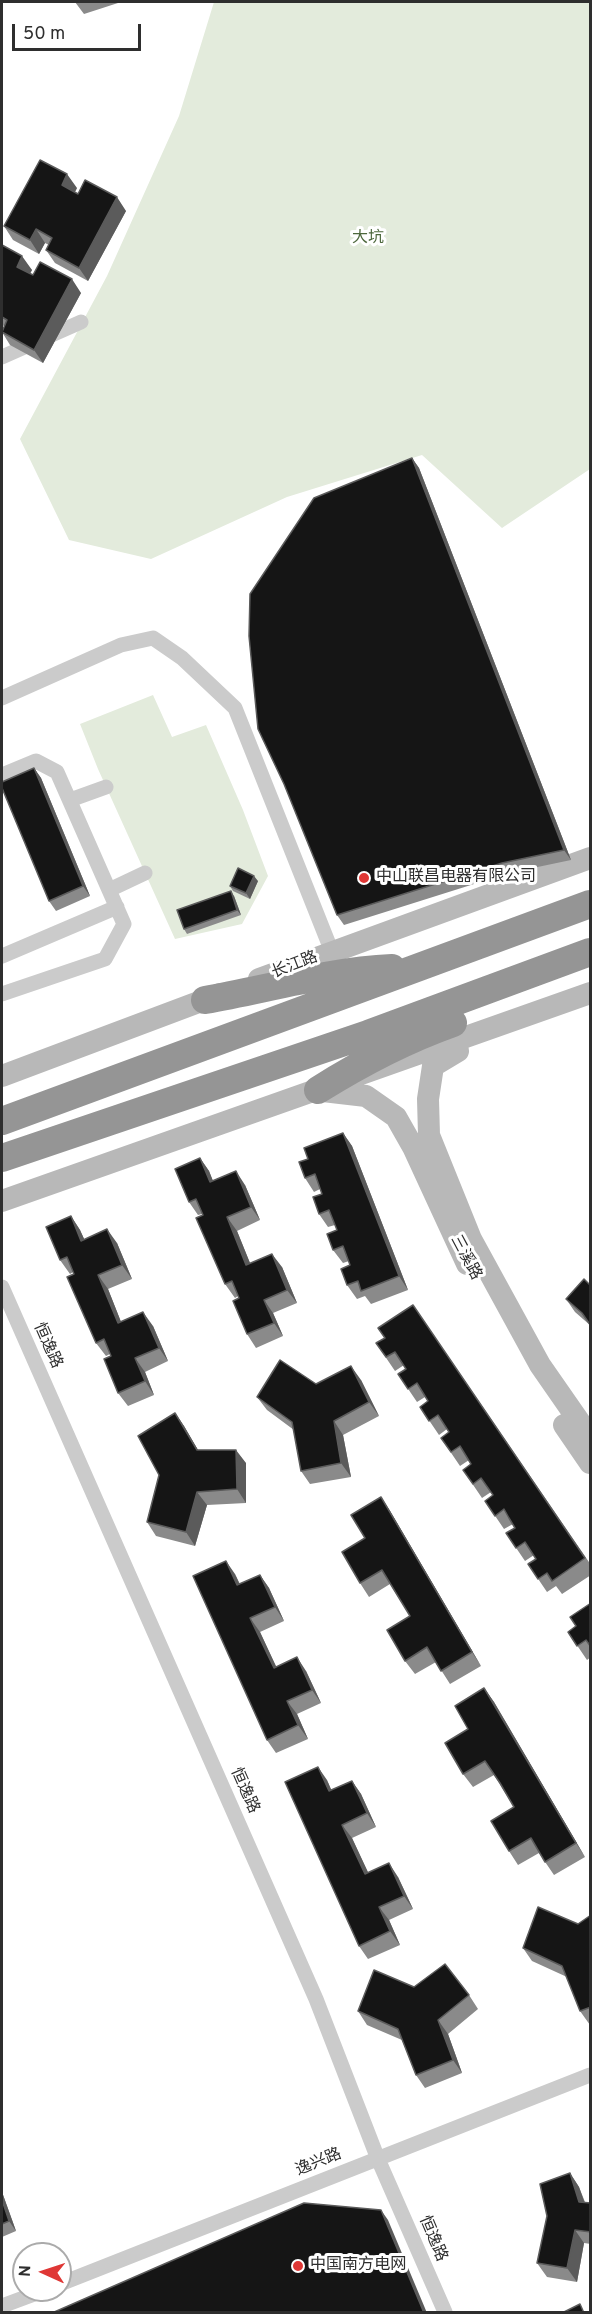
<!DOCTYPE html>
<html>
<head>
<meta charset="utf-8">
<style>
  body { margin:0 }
  #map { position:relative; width:592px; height:2314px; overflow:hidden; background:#fff; font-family:Overpass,sans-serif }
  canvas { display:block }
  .frame { position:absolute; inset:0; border:3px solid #2e2e2e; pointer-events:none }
  .north { position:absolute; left:12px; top:2242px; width:60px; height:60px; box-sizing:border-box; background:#fff; border:2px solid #ababab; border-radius:50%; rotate:273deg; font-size:16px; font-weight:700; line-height:24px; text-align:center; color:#2e2e2e }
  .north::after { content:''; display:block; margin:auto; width:21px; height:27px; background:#df3735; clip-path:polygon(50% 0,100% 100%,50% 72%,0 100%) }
  .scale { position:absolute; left:12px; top:24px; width:129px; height:27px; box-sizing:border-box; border:3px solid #2e2e2e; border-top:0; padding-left:8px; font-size:18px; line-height:21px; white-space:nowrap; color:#2e2e2e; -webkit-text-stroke:4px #fff; paint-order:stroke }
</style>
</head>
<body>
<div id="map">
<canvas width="592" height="2314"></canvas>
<div class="frame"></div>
<div class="north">N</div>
<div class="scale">50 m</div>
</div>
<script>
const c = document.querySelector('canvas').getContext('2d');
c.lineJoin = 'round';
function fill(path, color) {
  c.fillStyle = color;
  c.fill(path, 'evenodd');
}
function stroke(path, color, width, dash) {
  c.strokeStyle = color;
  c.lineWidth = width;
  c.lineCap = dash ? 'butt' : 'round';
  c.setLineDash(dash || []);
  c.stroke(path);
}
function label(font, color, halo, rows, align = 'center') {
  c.font = font + ' Overpass,"Noto Sans SC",sans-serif';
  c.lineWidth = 6;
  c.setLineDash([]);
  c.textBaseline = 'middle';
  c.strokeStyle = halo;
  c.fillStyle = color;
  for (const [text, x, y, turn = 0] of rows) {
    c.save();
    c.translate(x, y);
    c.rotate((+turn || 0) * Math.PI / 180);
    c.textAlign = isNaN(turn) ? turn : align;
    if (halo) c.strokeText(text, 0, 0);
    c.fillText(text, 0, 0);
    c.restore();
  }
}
fill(new Path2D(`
  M214,2H590V469L502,528L422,455L287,497L151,559L69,540L20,439L107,276L179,116Z
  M153,695L172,737L206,725L243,810L268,876L242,924L175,939L98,769L80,724Z`), '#e3ebdc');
stroke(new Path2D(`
  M2,357L81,322
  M2,698L121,645L153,638L182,658L235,708L332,952
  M2,775L36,761L57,772L124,924L105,959L2,994
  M70,800L106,787
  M109,890L145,873
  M2,956L117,907
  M2,1287L316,1999L378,2159L445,2312
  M60,2284L590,2075
  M2,2306L45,2290`), '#cbcbcb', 15);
stroke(new Path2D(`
  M259,979L590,858
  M458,1051L433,1066L428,1099L429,1135L471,1239L540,1365L590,1437
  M2,1076L220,994
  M323,1091L366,1096L396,1117L413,1147L467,1264
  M2,1201L590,993
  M564,1425L590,1463`), '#b8b8b8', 22);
stroke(new Path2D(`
  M205,1000C267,989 329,971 392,968
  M318,1090C361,1063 405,1040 453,1023
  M2,1121L590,904
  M2,1158L368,1034L590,952`), '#959595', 28);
fill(new Path2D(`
  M75,2H118V3L84,14Z
  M77,188L75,192L78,194L126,211L88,281L55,263L46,250L49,245L45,243L39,254L13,240L4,226Z
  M2,245L32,270L30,274L81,293L43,363L10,345L2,332L4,326L2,325Z
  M412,458L419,468L571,860L509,873L344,925L337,915L284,784Z
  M34,768L41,778L90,896L56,911L49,901Z
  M258,881L250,899L233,891L230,886Z
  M234,896L241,915L187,934L184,929Z
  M343,1133L352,1146L408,1290L371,1304L365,1296L357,1299L347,1285L350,1265L349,1261L343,1263L333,1250L337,1230L335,1225L328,1227L319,1214L322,1194L320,1189L314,1192L305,1178L308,1159Z
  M200,1158L209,1171L213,1181L245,1185L260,1220L237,1231L250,1263L282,1267L297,1303L273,1313L283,1336L256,1348L247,1334L238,1296L235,1298L225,1284L202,1214L198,1215L189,1202Z
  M71,1216L80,1230L84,1239L117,1243L132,1279L108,1289L121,1322L153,1326L168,1361L145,1372L154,1395L128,1406L118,1393L110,1354L106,1356L96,1343L73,1272L70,1274L60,1260Z
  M584,1279L591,1326L575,1312L566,1299Z
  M413,1305L591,1565V1575L562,1594L556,1586L547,1592L528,1564L536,1559L534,1555L525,1561L506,1533L515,1528L513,1524L504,1529L485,1501L493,1495L491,1492L482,1498L463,1470L471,1464L469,1460L460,1466L441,1438L449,1432L447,1429L439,1435L420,1407L428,1401L425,1397L417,1402L398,1374L406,1369L404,1365L395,1371L376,1343L385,1338Z
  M361,1380L379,1416L343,1435L351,1477L310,1484L301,1471L294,1430L267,1410L257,1397Z
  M175,1413L184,1426L198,1450L246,1463V1503L207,1505L195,1546L156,1536L147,1522Z
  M381,1497L390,1511L481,1666L450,1684L436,1662L415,1674L405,1661L410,1616L390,1584L369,1597L360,1583L365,1538Z
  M235,1574L240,1584L260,1575L269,1588L284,1621L260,1632L276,1667L306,1671L321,1703L297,1714L308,1739L276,1753L267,1740Z
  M591,1603V1657L587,1660L568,1632L576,1626Z
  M484,1688L494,1702L585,1857L554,1875L539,1853L518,1865L509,1851L514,1807L494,1775L473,1787L463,1774L468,1729Z
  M327,1780L331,1790L352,1781L361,1794L376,1827L352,1838L368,1873L398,1877L413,1909L389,1920L400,1945L368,1959L359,1946Z
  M591,1915V2024L590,2025L580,2011L567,1977L532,1961L523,1948L578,1924Z
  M414,1987L469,1995L478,2009L448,2034L462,2073L425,2088L416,2075L402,2040L367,2025L358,2011Z
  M570,2173L579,2187L585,2202L591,2203V2244L584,2243L577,2282L547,2277L537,2263Z
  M2,2192L16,2231L2,2237Z`), '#8a8a8a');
fill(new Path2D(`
  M67,174L77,188L71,199L62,185Z
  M117,197L126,211L88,281L79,268Z
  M36,229L45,243L39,254L30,240Z
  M22,256L32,270L26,280L17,267Z
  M72,279L81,293L43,363L34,350Z
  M412,458L419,468L571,860L564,850Z
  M34,768L41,778L90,896L83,886Z
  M254,876L258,881L250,899L246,893Z
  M231,891L234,896L241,915L237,910Z
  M343,1133L352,1146L408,1290L399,1276Z
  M200,1158L209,1171L219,1196L210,1182Z
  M236,1171L245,1185L260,1220L251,1207Z
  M71,1216L80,1230L91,1254L81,1241Z
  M227,1217L237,1231L256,1278L246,1265Z
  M107,1229L117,1243L132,1279L122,1265Z
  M272,1254L282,1267L297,1303L287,1290Z
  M98,1275L108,1289L127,1337L118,1323Z
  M264,1300L273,1313L283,1336L274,1323Z
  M143,1312L153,1326L168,1361L159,1348Z
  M135,1358L145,1372L154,1395L145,1381Z
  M351,1366L361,1380L379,1416L369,1402Z
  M175,1413L184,1426L206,1464L197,1450Z
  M334,1421L343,1435L351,1477L341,1463Z
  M236,1450L246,1463V1503L237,1489Z
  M197,1492L207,1505L195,1546L186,1532Z
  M381,1497L390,1511L481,1666L472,1652Z
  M226,1561L235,1574L246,1599L237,1585Z
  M260,1575L269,1588L284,1621L275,1607Z
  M250,1618L260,1632L283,1681L274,1668Z
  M297,1657L306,1671L321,1703L312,1690Z
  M484,1688L494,1702L585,1857L576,1843Z
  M287,1701L297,1714L308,1739L298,1725Z
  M318,1767L327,1780L338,1805L329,1791Z
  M352,1781L361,1794L376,1827L367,1813Z
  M342,1825L352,1838L375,1887L365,1874Z
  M389,1863L398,1877L413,1909L404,1896Z
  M379,1907L389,1920L400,1945L390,1931Z
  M438,2020L448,2034L462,2073L453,2060Z
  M570,2173L579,2187L589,2215L579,2202Z
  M2,2192L16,2231L9,2221L2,2200Z
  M381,2210L388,2220L427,2313H424Z
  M575,2230L584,2243L577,2282L567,2268Z`), '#5b5b5b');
const building = new Path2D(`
  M40,160L67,174L62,185L78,194L85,180L117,197L79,268L46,250L52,238L36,229L30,240L4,226Z
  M2,245L22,256L17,267L33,275L40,262L72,279L34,350L2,332L7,320L2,317Z
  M412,458L564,850L502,863L337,915L284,784L258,729L249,636L250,594L314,498Z
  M34,768L83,886L49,901L2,788V782Z
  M238,868L254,876L246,893L230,886Z
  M231,891L237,910L184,929L177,910Z
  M343,1133L399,1276L361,1291L358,1281L347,1285L341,1269L350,1265L343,1246L333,1250L327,1234L337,1230L329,1210L319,1214L313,1197L322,1194L315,1174L305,1178L299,1162L308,1159L304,1148Z
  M200,1158L210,1182L236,1171L251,1207L227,1217L246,1265L272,1254L287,1290L264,1300L274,1323L247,1334L233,1301L239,1298L232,1281L225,1284L196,1218L203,1215L196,1199L189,1202L175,1169Z
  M71,1216L81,1241L107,1229L122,1265L98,1275L118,1323L143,1312L159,1348L135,1358L145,1381L118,1393L104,1359L111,1356L104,1339L96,1343L67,1277L74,1274L67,1257L60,1260L46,1227Z
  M584,1279L591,1286V1326L582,1313L566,1299Z
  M413,1305L585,1558L552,1581L547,1573L538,1579L528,1564L536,1559L525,1542L516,1548L506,1533L515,1528L509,1518L504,1509L495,1516L485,1501L493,1495L481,1478L473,1484L463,1470L471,1464L460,1446L451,1452L441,1438L449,1432L438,1415L429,1421L420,1407L428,1401L417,1383L408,1389L398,1374L406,1369L395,1352L386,1357L376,1343L385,1338L378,1328Z
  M280,1360L316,1384L351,1366L369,1402L334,1421L341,1463L301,1471L292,1422L257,1397Z
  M175,1413L197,1450H236L237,1489L197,1492L186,1532L147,1522L159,1475L138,1436Z
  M381,1497L472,1652L441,1671L427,1647L405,1661L387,1630L410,1616L382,1570L360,1583L342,1552L365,1538L351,1515Z
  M226,1561L237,1585L260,1575L275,1607L250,1618L274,1668L297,1657L312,1690L287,1701L298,1725L267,1740L193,1576Z
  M591,1603V1647L586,1640L577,1646L568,1632L576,1626L570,1617Z
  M484,1688L576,1843L545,1862L531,1838L509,1851L491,1821L514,1807L500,1783L485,1761L463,1774L445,1743L468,1729L455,1706Z
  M318,1767L329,1791L352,1781L367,1813L342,1825L365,1874L389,1863L404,1896L379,1907L390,1931L359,1946L285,1782Z
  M538,1907L578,1924L591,1915V2007L580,2011L562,1966L523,1948Z
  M445,1964L469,1995L438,2020L453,2060L416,2075L398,2029L358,2011L374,1970L414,1987Z
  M570,2173L579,2202L591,2203V2232L575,2230L567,2268L537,2263L547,2216L540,2184Z
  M2,2200L9,2221L2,2224Z
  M304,2203L381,2210L424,2313H52Z
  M580,2304L584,2313H562Z`);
fill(building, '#151515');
stroke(building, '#5b5b5b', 1.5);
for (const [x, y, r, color] of [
  [364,878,6,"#df3735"],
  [298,2266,6,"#df3735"]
]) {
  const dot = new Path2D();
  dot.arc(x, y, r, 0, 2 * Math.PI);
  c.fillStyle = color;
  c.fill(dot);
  stroke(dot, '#fff', 2);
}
label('16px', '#4d683d', '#fff', [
  ["大坑",368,239]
]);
label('16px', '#2e2e2e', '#fff', [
  ["中山联昌电器有限公司",376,878],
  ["中国南方电网",310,2266]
], 'left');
label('16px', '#2e2e2e', '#fff', [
  ["长江路",295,966,-21],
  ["三溪路",465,1258,62],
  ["恒逸路",47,1346,66],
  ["恒逸路",244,1791,66],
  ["逸兴路",319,2163,-22],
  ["恒逸路",432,2239,67]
]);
</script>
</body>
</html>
